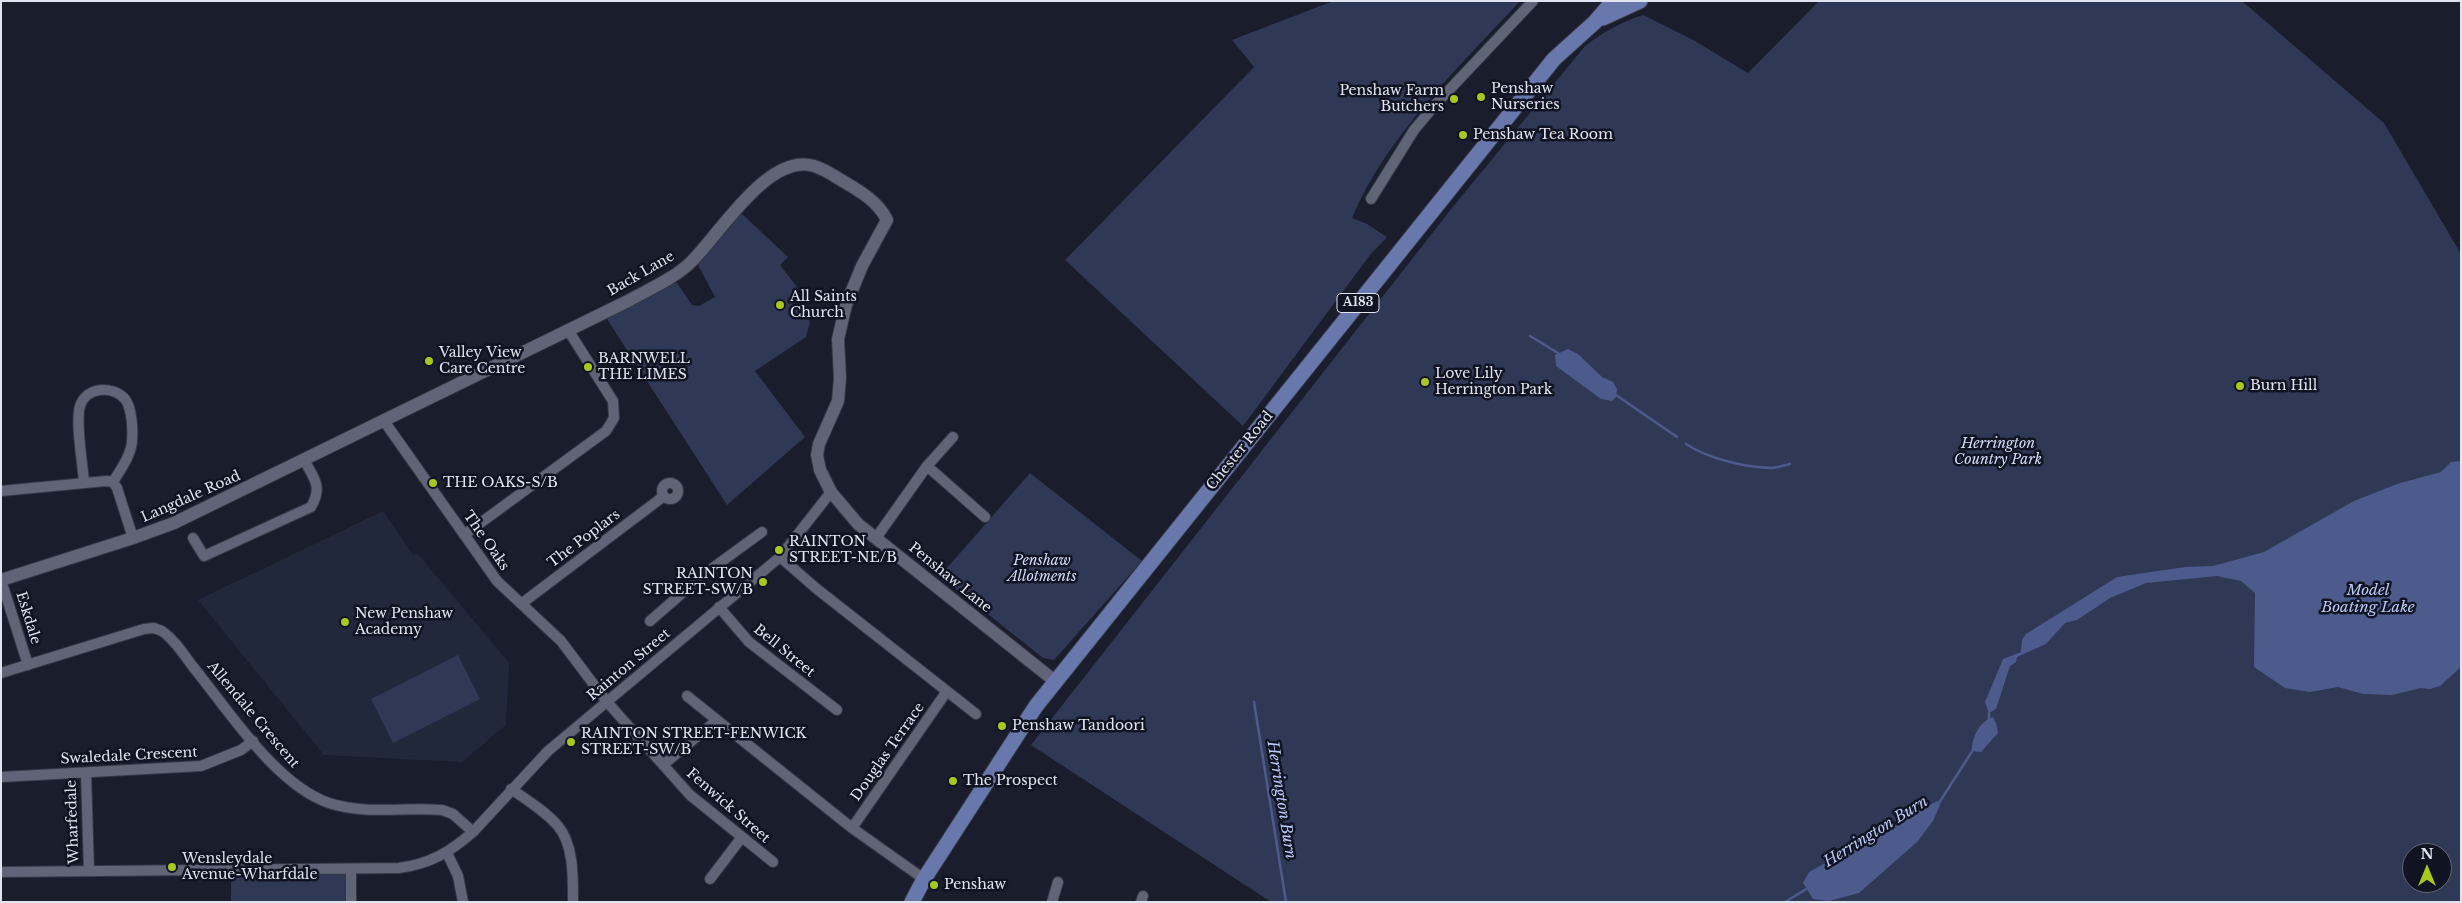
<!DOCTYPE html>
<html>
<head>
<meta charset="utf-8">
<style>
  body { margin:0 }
  #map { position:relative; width:2462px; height:903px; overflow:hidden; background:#191d2c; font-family:"Libre Baskerville",serif }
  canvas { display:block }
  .frame { position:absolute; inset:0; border:2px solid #e0e4ee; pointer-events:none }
  .north { position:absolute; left:2402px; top:843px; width:50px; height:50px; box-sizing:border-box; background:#101422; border:1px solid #636774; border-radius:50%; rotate:0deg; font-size:14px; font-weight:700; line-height:20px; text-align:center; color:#e0e4ee }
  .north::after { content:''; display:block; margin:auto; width:18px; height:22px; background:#a7c81e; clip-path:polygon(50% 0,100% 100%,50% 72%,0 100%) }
</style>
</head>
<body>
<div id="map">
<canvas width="2462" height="903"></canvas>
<div class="frame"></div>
<div class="north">N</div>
</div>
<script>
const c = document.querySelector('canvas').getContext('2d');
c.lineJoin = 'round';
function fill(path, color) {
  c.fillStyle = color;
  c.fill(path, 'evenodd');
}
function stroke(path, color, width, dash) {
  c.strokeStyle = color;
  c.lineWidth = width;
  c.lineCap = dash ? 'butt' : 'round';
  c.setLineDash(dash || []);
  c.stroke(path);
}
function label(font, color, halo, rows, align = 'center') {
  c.font = font + ' "Libre Baskerville",serif';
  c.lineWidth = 5;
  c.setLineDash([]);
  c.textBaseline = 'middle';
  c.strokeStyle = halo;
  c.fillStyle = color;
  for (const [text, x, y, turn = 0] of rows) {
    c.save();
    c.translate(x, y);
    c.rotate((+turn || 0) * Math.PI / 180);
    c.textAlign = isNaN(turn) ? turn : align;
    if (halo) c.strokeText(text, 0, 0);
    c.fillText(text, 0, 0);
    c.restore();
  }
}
fill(new Path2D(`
  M383,511L413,555L418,554L509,663L506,725L462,762L324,755L198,600Z`), '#22283b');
fill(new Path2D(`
  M1333,1H1520C1460,66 1387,135 1352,218L1367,224L1387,237L1370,255L1243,426L1065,260L1254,67L1232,40Z
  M1819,1H2242L2384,123L2461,254V902H1271L1031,745L1452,208L1585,46C1603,32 1621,22 1643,15L1695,41L1748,73ZM2412,853H2442V883H2412Z
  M741,213L788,257L780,265L800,291L797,292L810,322L806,337L755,371L805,437L727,505L607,319L657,288L677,283L692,305L699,306L715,297L698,265Z
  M1030,473L1142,561L1054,660L1043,658L940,576Z
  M458,655L480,699L393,743L371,699Z
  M351,869V902H231V870Z`), '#2f3855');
fill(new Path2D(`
  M1568,349L1578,354L1602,377L1613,382L1617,389L1616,397L1612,401L1601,399L1556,366L1555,355Z
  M2461,461V667L2440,686L2430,689L2421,688L2392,695L2363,694L2338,687L2310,692L2285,688L2254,667L2255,593L2241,581L2217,576L2146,583L2110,598L2077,620L2065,623L2046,644L2017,657L2016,662L2010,666L1996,709L1989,713L1985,702L2003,659L2021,652L2022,640L2026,634L2117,577L2185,567L2213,566L2264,552L2354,501L2397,484L2441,472L2451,462Z
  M1993,717L1996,723L1998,733L1981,752L1972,751C1971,738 1980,721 1993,717Z
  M1937,801L1940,805L1933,821L1917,842L1859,893L1829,901L1813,899L1803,883L1809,872Z`), '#4d5b8c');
stroke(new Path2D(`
  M1530,336L1558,353
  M1616,395L1677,437
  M1686,444C1709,459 1744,467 1771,468C1777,468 1784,465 1790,464
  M1254,702L1286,902
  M1989,721V713
  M1937,806L1973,750
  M1785,902L1808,888`), '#4d5b8c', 2.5);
const minor = new Path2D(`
  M1371,199L1414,130L1435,105L1533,1
  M384,421L497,581L561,641L607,702L690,795L773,862
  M927,466L985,517
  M84,483C83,464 75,423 80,406C86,387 112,385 125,399C132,408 133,430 132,441C131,456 120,470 113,482
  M662 491a8 8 0 1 1 16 0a8 8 0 1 1-16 0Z
  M1,491L106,481L113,482L117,488L133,538
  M464,535L606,431L614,418L613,401L568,330
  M193,538L204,556L311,507C323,487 314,478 304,460
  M876,538L927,466L953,437
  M780,557L817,589L976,714
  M1,580L28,665
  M521,604L664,496
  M719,607L749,642L837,710
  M650,621L703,575L762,532
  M1,673L144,629L154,628L162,631C175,640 184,655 194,668C229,711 276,785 329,803C365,815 406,807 442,810L453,814L473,832L548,751L780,557L831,492
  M687,696L852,828L924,879
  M663,765L717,720
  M86,773L89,871
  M1,777L201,766L241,750L253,741
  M511,789C527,800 545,811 558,826C574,845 573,878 573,902
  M852,828L947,691
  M447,853L458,876L463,902
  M351,869V902
  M1,872L399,868C430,864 450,852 473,832
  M710,879L742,837
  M1052,902L1058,882
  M1141,902L1143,896`);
const tertiary = new Path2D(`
  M1,580L133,538L174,523L628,301C649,289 676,278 693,260C721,232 768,153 814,166C824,169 833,175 841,180C858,190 878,201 887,220L862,266L846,305L838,339L840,378L838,401L819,444L817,455L820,470L831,492L858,524L1056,682`);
const primary = new Path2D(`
  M1603,18L1640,1
  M912,902L924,879L1036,706L1554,59L1595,22L1613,1`);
stroke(minor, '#353844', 12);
stroke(tertiary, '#353844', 14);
stroke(primary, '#353844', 17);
stroke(minor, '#5f6576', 10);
stroke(tertiary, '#5f6576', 12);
stroke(primary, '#6978ac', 15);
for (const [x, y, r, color] of [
  [1481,97,5,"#a7c81e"],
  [1454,99,5,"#a7c81e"],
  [1463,135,5,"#a7c81e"],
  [780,305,5,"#a7c81e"],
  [429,361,5,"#a7c81e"],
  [588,367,5,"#a7c81e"],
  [1425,382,5,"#a7c81e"],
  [2240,386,5,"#a7c81e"],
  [433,483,5,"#a7c81e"],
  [779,550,5,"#a7c81e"],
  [763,582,5,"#a7c81e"],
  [345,622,5,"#a7c81e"],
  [1002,726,5,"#a7c81e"],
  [571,742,5,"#a7c81e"],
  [953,781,5,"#a7c81e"],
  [172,867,5,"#a7c81e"],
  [934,885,5,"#a7c81e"]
]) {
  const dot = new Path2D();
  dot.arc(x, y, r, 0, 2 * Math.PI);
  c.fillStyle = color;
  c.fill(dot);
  stroke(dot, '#101422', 2);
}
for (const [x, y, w] of [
  [1358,303,42]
]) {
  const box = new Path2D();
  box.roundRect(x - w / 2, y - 9.5, w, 19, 4);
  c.fillStyle = '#101422';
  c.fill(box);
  stroke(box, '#e0e4ee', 1);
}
label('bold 12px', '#e0e4ee', null, [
  ["A183",1358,303]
]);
label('14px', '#e0e4ee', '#101422', [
  ["Penshaw",1491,89],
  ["Nurseries",1491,105],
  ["Penshaw Farm",1444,91,"right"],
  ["Butchers",1444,107,"right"],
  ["Penshaw Tea Room",1473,135],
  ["All Saints",790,297],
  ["Church",790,313],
  ["Valley View",439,353],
  ["Care Centre",439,369],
  ["BARNWELL",598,359],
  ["THE LIMES",598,375],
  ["Love Lily",1435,374],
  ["Herrington Park",1435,390],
  ["Burn Hill",2250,386],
  ["THE OAKS-S/B",443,483],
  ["RAINTON",789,542],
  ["STREET-NE/B",789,558],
  ["RAINTON",753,574,"right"],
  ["STREET-SW/B",753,590,"right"],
  ["New Penshaw",355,614],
  ["Academy",355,630],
  ["Penshaw Tandoori",1012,726],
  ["RAINTON STREET-FENWICK",581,734],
  ["STREET-SW/B",581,750],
  ["The Prospect",963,781],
  ["Wensleydale",182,859],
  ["Avenue-Wharfdale",182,875],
  ["Penshaw",944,885]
], 'left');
label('14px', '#e0e4ee', '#101422', [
  ["Back Lane",641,274,-30],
  ["Chester Road",1240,451,-51],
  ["Langdale Road",191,497,-24],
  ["The Poplars",584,539,-37],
  ["The Oaks",486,541,55],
  ["Penshaw Lane",950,578,39],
  ["Eskdale",28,618,73],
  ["Bell Street",784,651,39],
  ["Rainton Street",629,665,-40],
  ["Allendale Crescent",253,715,50],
  ["Douglas Terrace",888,752,-55],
  ["Swaledale Crescent",129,756,-3],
  ["Fenwick Street",728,806,41],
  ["Wharfedale",73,822,-92]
]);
label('italic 14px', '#d2dcfb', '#101422', [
  ["Herrington",1998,444],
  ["Country Park",1998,460],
  ["Penshaw",1042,561],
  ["Allotments",1042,577]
]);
label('italic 15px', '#bbc9f7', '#101422', [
  ["Model",2368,591],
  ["Boating Lake",2368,608],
  ["Herrington Burn",1281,800,81],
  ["Herrington Burn",1876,832,-32]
]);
</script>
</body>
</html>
